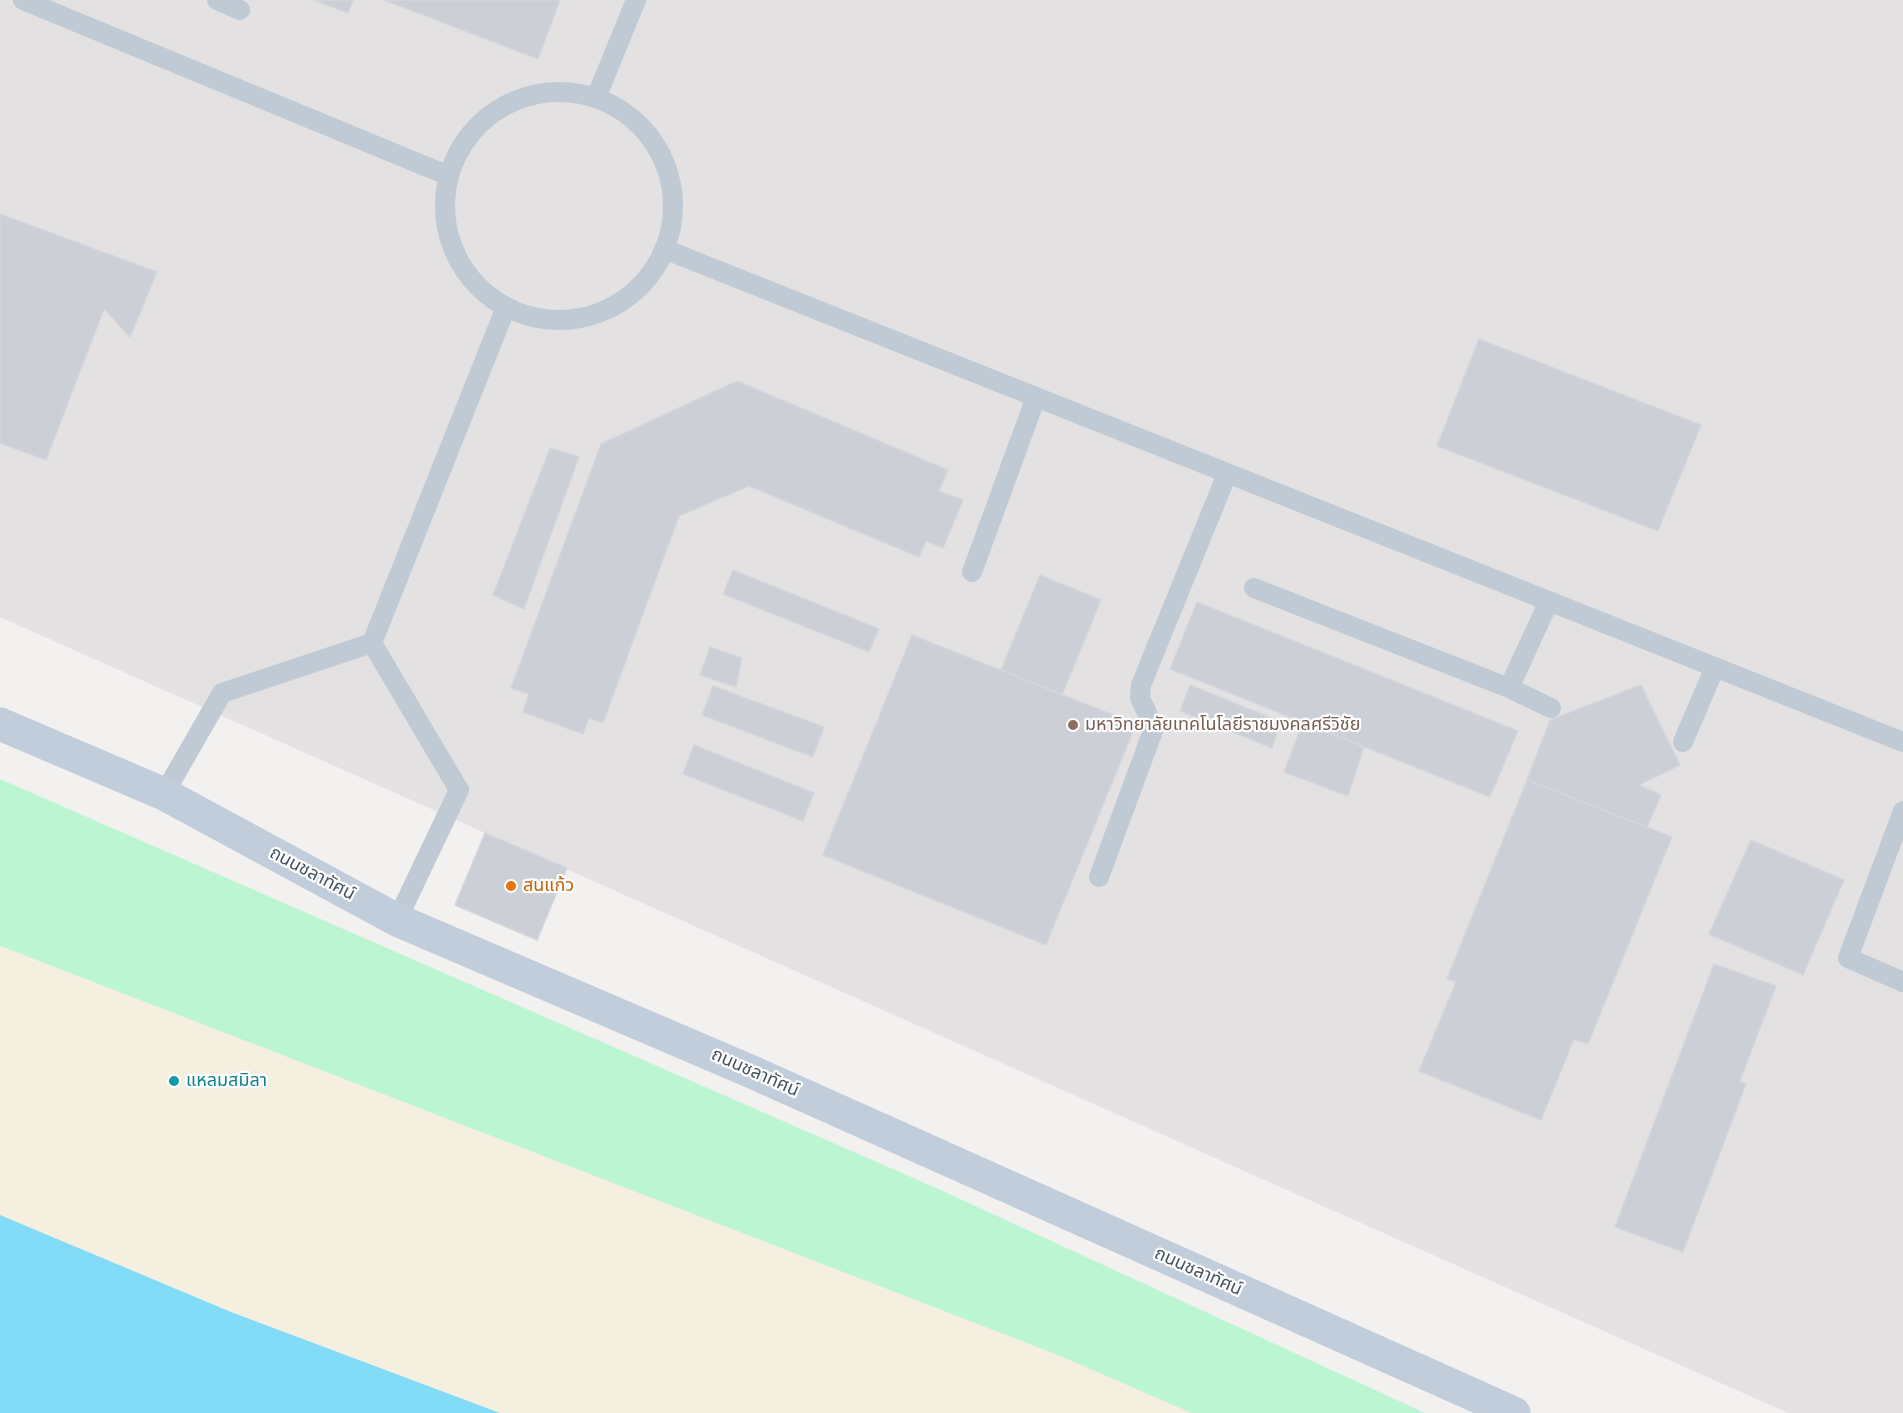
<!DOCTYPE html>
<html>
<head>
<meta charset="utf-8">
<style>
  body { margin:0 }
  canvas { display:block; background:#f3f0f0 }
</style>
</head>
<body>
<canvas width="1903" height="1413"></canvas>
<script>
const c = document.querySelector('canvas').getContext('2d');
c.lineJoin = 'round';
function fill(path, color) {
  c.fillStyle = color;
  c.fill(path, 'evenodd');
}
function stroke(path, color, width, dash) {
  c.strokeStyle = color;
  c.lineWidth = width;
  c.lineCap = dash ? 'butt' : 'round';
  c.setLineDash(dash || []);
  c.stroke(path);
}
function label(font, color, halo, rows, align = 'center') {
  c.font = font + ' "Varela Round","Noto Sans Thai",sans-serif';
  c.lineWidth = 4.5;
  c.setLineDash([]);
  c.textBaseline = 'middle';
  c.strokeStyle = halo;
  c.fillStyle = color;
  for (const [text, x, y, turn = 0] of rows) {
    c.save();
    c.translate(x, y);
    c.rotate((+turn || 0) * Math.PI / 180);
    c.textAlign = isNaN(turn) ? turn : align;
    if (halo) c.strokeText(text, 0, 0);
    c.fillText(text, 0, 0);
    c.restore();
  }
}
fill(new Path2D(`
  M0,0H1903V1413H1788L0,617Z`), '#e4e1e2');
fill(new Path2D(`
  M0,779L934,1187L1425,1413H1191L1060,1356L0,946Z`), '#bbf5d2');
fill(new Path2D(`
  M0,946L1060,1356L1191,1413H500L231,1312L0,1215Z`), '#f5efe0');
fill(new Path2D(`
  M0,1215L231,1312L500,1413H0Z`), '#83dcf7');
const building = new Path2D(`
  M314,0H353L348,13Z
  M384,0H560L538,59Z
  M0,214L157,272L130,337L104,309L46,460L0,443Z
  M1479,339L1701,425L1658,531L1437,446Z
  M737,381L948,470L939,491L963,500L943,548L926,541L919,557L749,486L679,516L603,723L589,718L583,734L523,712L529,694L511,688L601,444Z
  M550,448L579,457L524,609L493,595Z
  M733,570L879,629L869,652L723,594Z
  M1040,575L1101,600L1062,695L1001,670Z
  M1197,602L1518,731L1490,797L1170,669Z
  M912,635L1136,724L1046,945L823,855Z
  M710,647L742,658L736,687L700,675Z
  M1190,685L1281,722L1272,748L1180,711Z
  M1641,685L1680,765L1639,785L1661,795L1647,827L1527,780L1550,720Z
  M713,686L824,727L813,757L702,715Z
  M1303,722L1364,747L1348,796L1284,772Z
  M694,745L814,793L803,821L683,774Z
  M1527,780L1672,837L1588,1044L1574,1039L1541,1120L1419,1071L1456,982L1447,979Z
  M485,833L567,868L537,940L455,905Z
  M1751,840L1844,880L1803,975L1709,934Z
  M1714,964L1776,986L1740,1081L1746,1084L1683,1252L1615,1227Z`);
fill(building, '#cccfd6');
stroke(building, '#d4d6dd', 1.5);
stroke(new Path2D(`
  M23,0L449,176
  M217,0L240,10
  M445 206a114 114 0 1 1 228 0a114 114 0 1 1-228 0Z
  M596,98L636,0
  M664,249L1903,742
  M972,572L1036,397
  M1254,588L1509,688
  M1549,601L1509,688L1551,708
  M372,643L506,307
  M1683,742L1715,667
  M164,794L222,693L372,643L459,790L397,920
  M1903,811L1848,958L1903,982
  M1099,877L1154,728L1140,698L1141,685L1227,474`), '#c0cad4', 20);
stroke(new Path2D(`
  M0,724L164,794L397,920L752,1072L1514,1413`), '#c1cddb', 33);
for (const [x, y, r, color] of [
  [1073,725,6,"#8d6e63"],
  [511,886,6,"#e8710a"],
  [174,1081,6,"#0f9aa8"]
]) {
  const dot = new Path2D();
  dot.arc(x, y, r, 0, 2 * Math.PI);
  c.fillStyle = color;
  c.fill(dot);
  stroke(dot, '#fff', 2);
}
label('18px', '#785e54', '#fff', [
  ["มหาวิทยาลัยเทคโนโลยีราชมงคลศรีวิชัย",1085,725]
], 'left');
label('18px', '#465360', '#fff', [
  ["ถนนชลาทัศน์",312,874,28],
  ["ถนนชลาทัศน์",755,1073,24],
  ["ถนนชลาทัศน์",1198,1272,24]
]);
label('18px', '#c56008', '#fff', [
  ["สนแก้ว",523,886]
], 'left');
label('18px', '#0d838f', '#fff', [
  ["แหลมสมิลา",186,1081]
], 'left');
</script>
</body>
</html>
